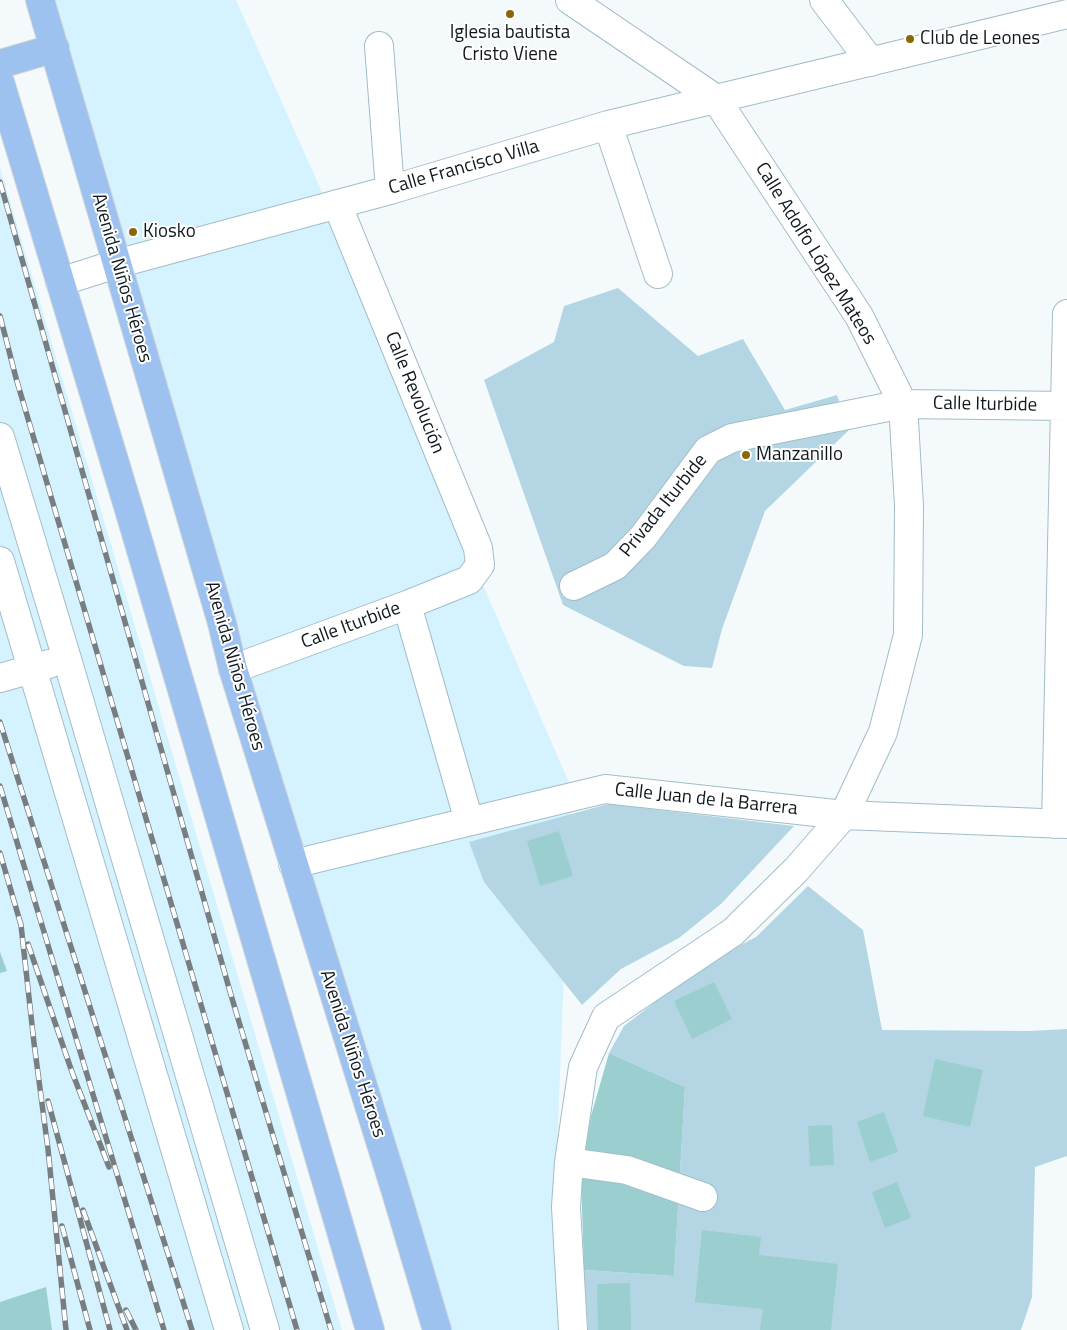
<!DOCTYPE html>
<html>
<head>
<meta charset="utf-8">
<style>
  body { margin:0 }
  canvas { display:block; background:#f4fafc }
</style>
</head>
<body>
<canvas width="1067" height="1330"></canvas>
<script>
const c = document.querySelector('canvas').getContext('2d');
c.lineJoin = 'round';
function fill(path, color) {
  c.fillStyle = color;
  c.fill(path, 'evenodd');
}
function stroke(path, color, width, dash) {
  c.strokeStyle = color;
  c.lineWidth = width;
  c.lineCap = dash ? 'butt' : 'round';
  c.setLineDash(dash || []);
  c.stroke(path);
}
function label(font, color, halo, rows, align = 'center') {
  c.font = font + ' "Titillium Web",sans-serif';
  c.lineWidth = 4;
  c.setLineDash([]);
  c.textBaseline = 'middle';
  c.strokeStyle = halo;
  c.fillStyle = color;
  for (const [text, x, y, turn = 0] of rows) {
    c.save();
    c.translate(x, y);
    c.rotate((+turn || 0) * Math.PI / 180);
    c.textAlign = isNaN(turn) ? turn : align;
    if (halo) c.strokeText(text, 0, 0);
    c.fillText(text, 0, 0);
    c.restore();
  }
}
fill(new Path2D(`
  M49,0H236L334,219L482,583L571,787L555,1204L562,1330H445L308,884Z
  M0,167L342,1330H0Z`), '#d5f2ff');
fill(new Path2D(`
  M618,288L698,356L743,339L785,410L837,395L849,430L765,511L722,629L712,668L684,666L563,605L484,380L554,342L564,306Z
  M608,804L794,826L721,904L679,938L621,969L582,1005L484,882L469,842Z
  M808,886L863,930L882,1030L1030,1031L1067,1029V1156L1035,1167L1032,1297L1021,1330H588L584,1270L674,1276L685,1087L609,1053L624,1026L704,964L756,937Z`), '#b4d6e4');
fill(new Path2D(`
  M559,831L573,876L540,886L527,841Z
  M0,952L7,971L0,973Z
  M714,982L732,1019L692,1039L674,1001Z
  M609,1053L685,1087L674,1276L584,1270L581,1177L591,1116Z
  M935,1059L983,1070L970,1127L923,1116Z
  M884,1112L898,1152L870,1162L857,1122Z
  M832,1125L834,1165L810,1166L808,1126Z
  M897,1182L911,1218L885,1228L872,1192Z
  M702,1230L761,1237L759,1255L838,1264L831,1330H760L763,1309L695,1302Z
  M630,1283L631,1330H598L597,1284Z
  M46,1287L52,1330H0V1302Z`), '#9bcecf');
const minor = new Path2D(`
  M570,0L716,99L859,316L903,404L909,506L908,635L883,732L844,815L796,870L733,932L606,1017L583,1067L569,1162L566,1207L573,1330
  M824,0L871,62
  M379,46L390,190
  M608,125L658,274
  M60,282L116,264L390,190L608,125L1067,14
  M0,437L67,659L265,1330
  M0,561L229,1330
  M574,586L615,566L643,537L708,450L732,438L903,404L1067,406
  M407,605L469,821
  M233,669L407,605L469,580L480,565L478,548L337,204
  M0,678L49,664
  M1056,824L1067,314
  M293,864L605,789L844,815L1067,824
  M569,1162L627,1170L703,1197`);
const major = new Path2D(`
  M40,0L222,623L233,669L396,1192L437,1330
  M0,64L55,48
  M0,82L130,513L370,1330`);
stroke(minor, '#a2bdc8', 30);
stroke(major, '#d4d6d6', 30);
stroke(minor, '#fff', 28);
stroke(major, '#9dc2ef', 28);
const rail = new Path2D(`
  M0,182L231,995L331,1330
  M0,316L16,378L297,1330
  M0,722L192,1330
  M0,786L164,1330
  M0,853L21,925L34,1043L48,1149L66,1330
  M28,944L72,1072L109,1167
  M48,1101L110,1330
  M83,1210L127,1330
  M62,1226L90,1330
  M126,1310L136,1330`);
stroke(rail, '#767e81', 5.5);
stroke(rail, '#fff', 4, [11]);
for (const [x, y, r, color] of [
  [510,14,5,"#8a6706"],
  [910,39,5,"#8a6706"],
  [133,232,5,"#8a6706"],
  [746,455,5,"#8a6706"]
]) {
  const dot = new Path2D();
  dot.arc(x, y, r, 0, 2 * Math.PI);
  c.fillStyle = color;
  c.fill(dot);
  stroke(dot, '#fff', 2);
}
label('19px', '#0f191d', '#fff', [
  ["Iglesia bautista",510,33,"center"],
  ["Cristo Viene",510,55,"center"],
  ["Club de Leones",920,39],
  ["Kiosko",143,232],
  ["Manzanillo",756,455]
], 'left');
label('19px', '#0f191d', '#fff', [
  ["Calle Francisco Villa",464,168,-16],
  ["Calle Adolfo López Mateos",815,254,58],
  ["Avenida Niños Héroes",121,278,74],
  ["Calle Revolución",414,393,68],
  ["Calle Iturbide",985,405,1],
  ["Privada Iturbide",664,506,-51],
  ["Calle Iturbide",351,626,-20],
  ["Avenida Niños Héroes",234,666,74],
  ["Calle Juan de la Barrera",706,800,6],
  ["Avenida Niños Héroes",352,1054,72]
]);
</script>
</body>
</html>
